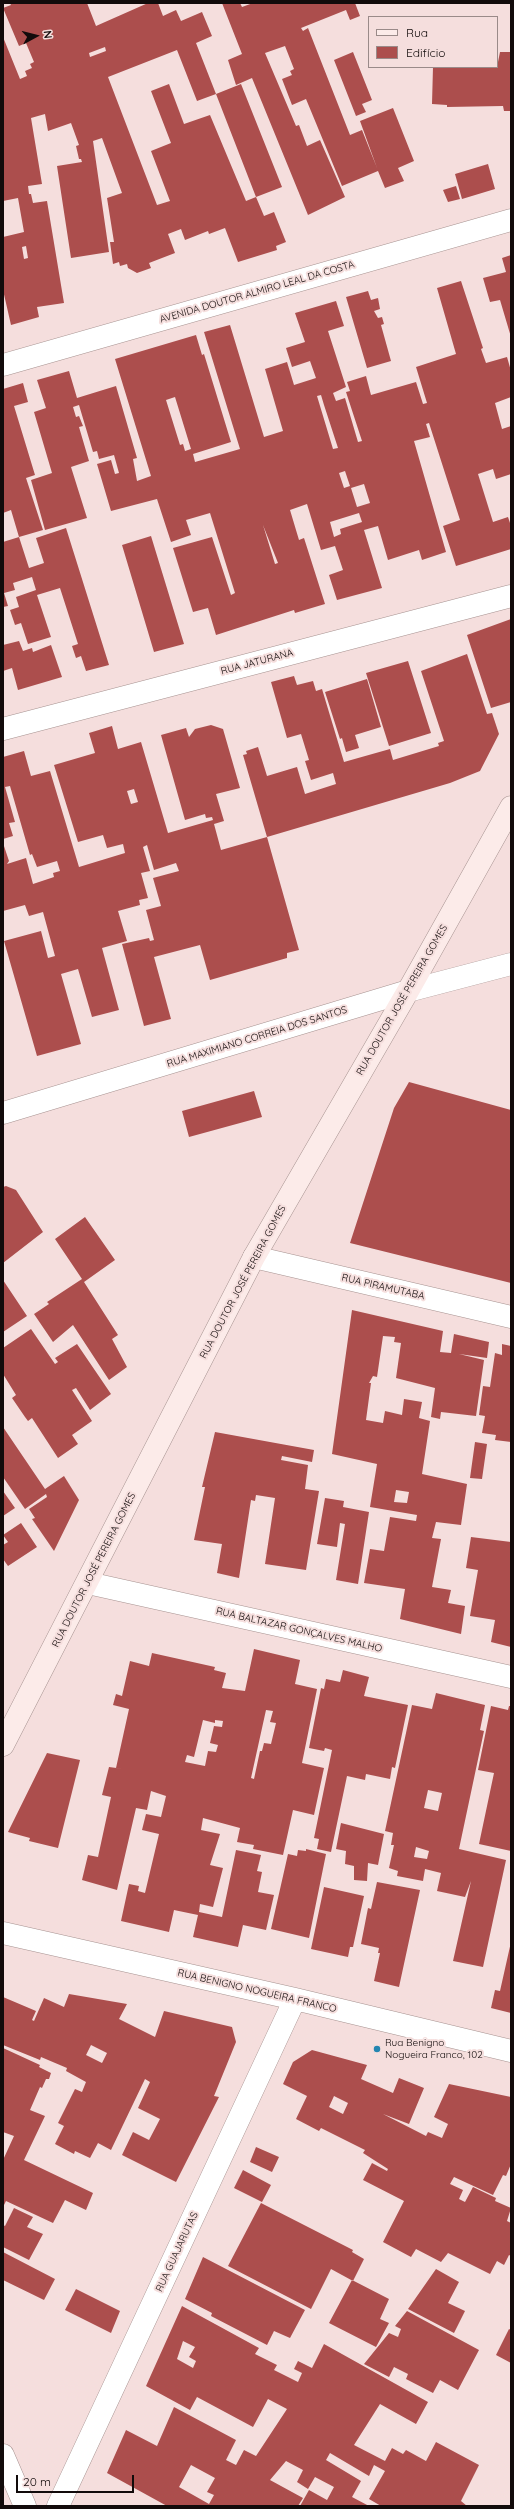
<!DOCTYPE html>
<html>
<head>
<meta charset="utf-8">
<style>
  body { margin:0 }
  #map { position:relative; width:514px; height:2509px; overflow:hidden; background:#f5dedd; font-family:Quicksand,sans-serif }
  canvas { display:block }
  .frame { position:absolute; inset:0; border:4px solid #120b0b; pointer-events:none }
  .legend { position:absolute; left:368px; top:16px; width:130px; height:52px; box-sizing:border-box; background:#f5dedd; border:1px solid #9a8a89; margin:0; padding:5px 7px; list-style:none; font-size:12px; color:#120b0b }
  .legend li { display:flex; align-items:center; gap:8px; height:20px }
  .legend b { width:20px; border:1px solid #9a8a89 }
  .north { position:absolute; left:16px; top:16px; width:40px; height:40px; -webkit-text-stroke:3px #f5dedd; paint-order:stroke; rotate:83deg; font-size:11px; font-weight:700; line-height:16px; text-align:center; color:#120b0b }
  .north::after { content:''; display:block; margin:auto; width:14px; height:18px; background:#120b0b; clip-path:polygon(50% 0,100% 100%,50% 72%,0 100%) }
  .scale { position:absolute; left:16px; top:2475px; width:118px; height:18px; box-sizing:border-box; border:2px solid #120b0b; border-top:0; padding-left:5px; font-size:12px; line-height:14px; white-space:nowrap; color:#120b0b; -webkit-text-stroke:3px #f5dedd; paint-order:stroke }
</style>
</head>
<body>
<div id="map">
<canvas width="514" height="2509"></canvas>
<div class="frame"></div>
<ul class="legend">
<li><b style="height:5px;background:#fcebe9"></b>Rua</li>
<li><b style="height:11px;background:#ac4e4d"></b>Edifício</li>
</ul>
<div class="north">N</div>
<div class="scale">20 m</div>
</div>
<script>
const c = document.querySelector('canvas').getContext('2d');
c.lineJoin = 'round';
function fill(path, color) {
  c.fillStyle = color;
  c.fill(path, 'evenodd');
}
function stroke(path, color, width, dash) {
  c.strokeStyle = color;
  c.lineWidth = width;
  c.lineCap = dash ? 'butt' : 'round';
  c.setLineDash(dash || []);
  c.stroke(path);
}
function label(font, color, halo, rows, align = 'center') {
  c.font = font + ' Quicksand,sans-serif';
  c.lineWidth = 4;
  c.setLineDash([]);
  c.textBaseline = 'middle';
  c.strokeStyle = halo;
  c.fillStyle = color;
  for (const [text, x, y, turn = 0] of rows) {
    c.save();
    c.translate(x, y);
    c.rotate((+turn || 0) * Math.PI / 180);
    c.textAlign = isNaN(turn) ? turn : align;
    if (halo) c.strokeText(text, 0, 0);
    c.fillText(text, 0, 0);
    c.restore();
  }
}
fill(new Path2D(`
  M10,3H87L96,26L148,3H158L163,16L176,10L181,21L202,12L212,36L196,43L216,94L197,101L177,50L108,77L157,205L170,201L151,151L171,143L151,91L169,84L184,124L210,115L246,201L256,197L264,216L274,212L286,242L276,246L277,250L238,262L225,228L209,234L208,231L185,240L181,229L168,234L175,253L149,263L151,268L137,273L128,268L127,264L120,266L119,262L113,264L110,242H114L107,198L122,193L102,138L93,141L109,252L71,258L57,166L82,162L81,159H79L76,146L79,145L71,123L48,131L45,114L31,118L42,184L28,186L29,194H31L33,203L47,201L64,303L37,307L39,317L11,325L3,290V237L24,232L18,198L3,201V37L20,79L27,76L25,71L32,68L30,64L34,62L26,43L19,46L3,8L11,5ZM105,47L106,51L90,57L89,53ZM26,246L28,258L24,259L22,247Z
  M222,3H240L242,7L253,3H355L360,16L350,20L346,10L301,28L303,31L308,28L350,135L362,130L377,168L360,121L393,108L414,161L398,168L404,181L385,188L378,171L342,186L306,99L292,105L282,79L292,75L290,71L294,69L285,46L265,53L296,126L299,125L307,146L320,140L345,197L308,215L252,78L236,85L228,60L242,54Z
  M353,52L372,100L362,104L366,112L356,116L334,60Z
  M500,52H511V111H504L503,106L447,107V105L432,104L433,67H497Z
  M241,84L282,187L256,197L216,94Z
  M488,164L495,189L462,199L455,174Z
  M456,186L460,199L448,202L443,190Z
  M511,255V337L500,300L490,302L483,278L506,272L502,258Z
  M461,281L483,348L481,349L486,363L507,357L511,371V397L495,403L502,429L511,426V474L496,479L493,469L478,474L493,522L508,517L511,526V549L456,566L443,526L460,520L429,423L426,424L430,437L414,441L446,552L422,560L419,550L388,560L378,526L364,530L382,588L337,600L329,575L343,570L335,546L321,550L307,504L290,510L299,540L304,538L325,604L295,613L294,610L216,635L208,608L193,612L173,548L212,537L231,595L235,593L210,513L186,520L191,535L171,542L157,499L111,511L97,464L111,460L115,474L119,473L114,455L99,459L97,451L93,452L79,405L73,407L76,417L79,416L83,426L79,427L89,461L71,467L87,518L45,530L31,480L52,473L34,412L46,408L37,380L69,371L77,398L116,386L137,458L133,459L137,481L151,476L115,359L196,335L202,355L204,354L231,442L193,454L195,462L240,449L204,332L230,325L264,437L283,431L265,369L287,362L294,385L316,378L310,361L292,367L286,348L305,342L295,313L336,301L344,326L328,331L346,387L333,393L336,401L345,398L358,442L362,441L346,392L350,391L347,382L366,376L371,395L416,382L423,404L427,403L416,367L456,354L437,288ZM321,395L324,405L338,448L333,449L317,396ZM175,397L191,449L185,451L183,444L180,445L166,400ZM345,471L350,486L344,488L339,473ZM364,484L370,503L357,507L351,488ZM359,513L362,522L340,529L341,534L334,537L330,522ZM263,525L278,563L275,564Z
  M368,291L371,300L378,298L380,309L374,311L378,318L382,317L384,324L381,325L391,361L367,368L346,297Z
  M23,383L28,402L14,406L35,475L26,478L43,530L19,537L11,510L3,513V389Z
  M66,528L109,665L86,671L81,656L76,658L72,646L78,644L60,588L37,595L51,637L28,644L21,623L15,625L10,610L19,607L16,597L36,590L32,577L13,583L15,590L4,593L8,606L3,607V542L19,537L29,568L44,563L36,538Z
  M151,536L184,644L154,652L122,545Z
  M511,619V702L491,708L467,635Z
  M19,641L23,651L32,648L33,652L51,645L62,677L18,690L12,668L3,671V645Z
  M467,654L487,714L492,713L499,734L480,771L450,783L267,837L243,755L247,754L246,751L258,747L267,776L297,767L305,794L336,784L333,773L311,780L305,761L309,760L301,734L287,738L271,682L294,676L297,685L313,681L316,691L322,689L344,762L390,749L393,760L439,746L438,743L444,741L421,671Z
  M408,661L431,733L389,746L366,673Z
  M367,679L381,727L355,735L359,748L346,752L342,738L340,739L325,692Z
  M211,725L223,729L240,788L216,794L224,821L214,824L221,850L267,837L299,950L287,953V958L210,980L200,945L154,957L171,1019L144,1026L122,944L149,938L150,941L154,940L146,910L161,906L153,878L179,871L176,863L154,870L147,845L143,847L150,871L141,873L148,898L139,900L140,905L118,911L127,941L102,948L119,1010L92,1017L78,969L61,974L81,1044L37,1056L4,941L41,931L48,958L55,956L43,912L29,916L25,905L3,911V843L9,861L7,864L26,858L33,884L54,877L53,873L60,871L57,861L37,867L32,854L30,855L10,786L5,787L15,822L9,823L13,836L3,839V757L24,751L31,776L50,771L79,867L125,853L123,844L107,848L103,835L78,842L54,765L95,753L89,733L112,726L118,749L141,742L168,833L213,820L212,817L206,818L205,814L185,820L161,735L186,728L189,737L195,729ZM134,789L138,802L131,804L127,791Z
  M409,1082L511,1110V1283L350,1243L394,1108Z
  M254,1091L262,1117L189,1137L182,1111Z
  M6,1186L16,1190L43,1232L3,1263V1187Z
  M85,1217L115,1260L84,1282L118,1335L112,1339L127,1367L109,1380L73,1325L53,1342L34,1314L49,1304L47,1302L82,1279L55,1239Z
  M3,1280L27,1316L3,1332Z
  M352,1310L443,1331L440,1352L451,1353L454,1334L489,1342L487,1358L459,1354L484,1360L476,1416L441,1412L440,1419L431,1417L435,1388L396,1378L401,1343L394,1342L395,1337L383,1336L377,1377L373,1376L369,1383H371L366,1420L383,1423L385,1411L402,1415L404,1399L422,1402L419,1418L430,1421L422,1474L467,1484L461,1525L436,1522L432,1538L441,1539L432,1587L451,1590L448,1603L465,1606L461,1634L400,1619L405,1589L364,1583L370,1549L384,1551L390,1517L416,1521L417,1515L370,1507L377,1464L332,1454ZM396,1490L409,1492L407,1503L394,1502Z
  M31,1329L55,1364L58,1362L55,1358L77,1344L111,1394L90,1410L76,1388L72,1390L92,1421L72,1435L78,1444L58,1458L32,1418L28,1421L25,1417L12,1398L16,1395L3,1374V1348Z
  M502,1344L511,1346V1442L495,1440L496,1435L482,1433L485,1416L479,1415L483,1386L490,1387L495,1353L502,1355Z
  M3,1427L45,1489L64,1476L79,1500L54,1551L32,1519L35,1518L29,1509L47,1497L46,1494L25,1509L3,1477Z
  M215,1432L314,1450L312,1462L282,1456L281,1460L308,1465L305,1489L319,1491L306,1570L265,1564L275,1498L256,1495L255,1501L251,1500L239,1578L217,1573L222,1544L194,1540L205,1487H202Z
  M475,1442L487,1444L482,1479L470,1478Z
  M3,1491L15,1508L3,1516Z
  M325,1498L344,1501L343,1507L369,1512L358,1584L336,1580L345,1524L340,1523L337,1547L317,1544Z
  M21,1523L37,1547L8,1566L3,1559V1545L8,1542L3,1535Z
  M471,1537L511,1542V1647L491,1642L495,1620L470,1616L478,1570L466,1568Z
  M254,1649L300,1660L295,1684L317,1689L302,1763L324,1768L314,1815L293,1810L283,1855L253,1849L254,1845L237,1842L240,1828L203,1818L201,1830L220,1834L210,1865L223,1868L213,1907L200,1904L199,1912L222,1917L236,1850L261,1855L257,1871L262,1872L258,1892L274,1895L266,1930L243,1925L238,1947L193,1937L198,1915L174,1910L169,1932L121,1921L129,1884L139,1886L138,1891L145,1893L159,1834L142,1830L146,1814L161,1817L166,1796L151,1791L147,1810L136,1808L117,1890L82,1880L88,1855L98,1857L111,1797L102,1795L109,1767L124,1769L116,1768L129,1709L113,1705L116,1694L122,1696L130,1661L149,1666L152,1653L215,1667L214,1670L226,1673L222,1688L245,1691ZM266,1710L273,1711L270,1722L276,1723L271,1744L264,1743L262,1751H260L254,1779L251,1778ZM203,1720L215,1723V1720L223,1721L222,1727L214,1726L210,1743L218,1745L216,1752L208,1751L205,1766L185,1762L187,1755L194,1757Z
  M343,1670L369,1677L364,1696L408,1705L395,1768L392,1767L390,1779L366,1774L365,1780L347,1776L331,1852L317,1849L319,1839L314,1838L332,1750L325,1748L324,1751L309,1748L321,1688L324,1689L326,1679L340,1682Z
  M436,1693L485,1705L480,1730L484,1731L459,1849L506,1860L483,1967L453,1961L471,1881L465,1897L437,1891L441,1873L425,1869L423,1881L397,1876L398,1871L389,1868L394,1845H391L393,1833L385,1831L412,1705L432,1709ZM428,1790L442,1793L438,1811L424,1808ZM416,1847L429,1851L427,1859L414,1857Z
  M491,1706L508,1710L509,1706H511V1851L479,1844L494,1773L478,1770Z
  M47,1753L80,1760L58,1848L29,1841L30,1838L8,1832Z
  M341,1823L384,1834L378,1865L368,1863L367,1881L354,1880V1866L345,1864L346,1851L336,1849Z
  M306,1849L326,1854L309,1938L271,1929L288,1854L297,1856L298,1850L306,1851Z
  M377,1882L420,1890L399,1987L374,1981L380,1953H378L379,1948L361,1944L368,1908L371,1909Z
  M324,1887L364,1896L353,1947H350L348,1957L311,1949Z
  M511,1942V2013L491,2008L495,1990L500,1991Z
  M69,1994L127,2004L119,2019L155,2037L164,2011L232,2027L236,2042L214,2096L219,2097L176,2182L122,2155L133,2132L149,2140L160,2119L138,2108L150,2082L145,2079L111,2150L98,2143L90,2158L75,2151L74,2154L55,2144L64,2126L58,2123L75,2089L82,2092L86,2082L66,2071L67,2068L41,2057L40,2060L3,2045V1997L36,2011L32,2020L34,2021L44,1998L64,2007ZM91,2045L107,2053L102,2063L86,2055Z
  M3,2048L40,2065L39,2067L51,2073L49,2079H46L42,2088L40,2087L30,2110L45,2116L24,2160L93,2193L86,2210L65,2200L53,2223L6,2201L3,2207V2160L14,2136L3,2132Z
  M312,2050L367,2065L361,2079L393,2093L399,2078L424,2088L409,2124L383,2114L426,2136L428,2132L442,2138L448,2124L434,2117L449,2084L511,2097V2164L506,2176L503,2175L493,2195L454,2177L450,2184L463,2190L459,2199L465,2202L473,2187L496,2198L495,2201L511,2208L507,2221L511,2223V2256L509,2255L504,2265L497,2261L490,2274L448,2253L441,2262L416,2249L411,2257L383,2242L404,2201L363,2180L372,2163L387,2171L388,2169L363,2153L365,2150L321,2128L319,2131L296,2119L307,2096L283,2084L293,2062ZM334,2096L348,2103L343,2114L329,2107Z
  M256,2147L279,2157L272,2172L250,2162Z
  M243,2170L271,2185L262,2202L234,2188Z
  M261,2203L353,2250L352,2252L364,2259L353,2281L331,2269L311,2309L228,2266Z
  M14,2208L33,2217L27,2227L43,2234L29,2260L3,2247V2225L5,2226Z
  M3,2252L55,2279L44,2300L3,2280Z
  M203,2257L305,2310L290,2338L274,2331L267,2345L211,2316L212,2313L185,2299Z
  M436,2269L459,2282L448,2303L465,2311L454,2333L408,2309Z
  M352,2280L389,2299L380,2319L389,2323L376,2347L329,2323Z
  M76,2289L120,2311L111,2333L65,2310Z
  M182,2306L259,2348L255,2354L277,2365L274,2370L298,2382L302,2373L294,2369L298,2361L312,2368L324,2344L428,2402L416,2424L380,2404L354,2445L385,2461L392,2448L403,2454L406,2450L426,2461L436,2442L479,2465L461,2501L467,2506H381L369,2499L385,2471L374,2465L369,2476L330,2453L326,2460L361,2481L352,2497L369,2506H300L309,2490L327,2500L334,2487L315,2477L308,2489L297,2482L303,2470L286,2461L270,2480L303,2498L298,2506H167L107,2473L126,2430L157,2446L174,2407L236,2440L226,2460L236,2465L244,2450L256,2456L287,2409L268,2399L253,2427L197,2397L190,2410L146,2386ZM183,2341L195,2347L189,2357L196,2361L193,2368L177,2359ZM191,2465L215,2478L207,2492L214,2495L209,2504L179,2487Z
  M407,2311L479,2350L458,2390L440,2380L433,2393L406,2379L408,2374L394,2367L389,2377L364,2364L389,2333L398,2337L401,2329L395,2326Z
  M509,2329L511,2330V2363L496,2355Z`), '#ac4e4d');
const minor = new Path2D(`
  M3,365L511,220
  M3,729L511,596
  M3,1113L408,991L511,964
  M254,1257L511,1317
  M88,1583L511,1677
  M3,1933L295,1999L511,2051
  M3,2455L25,2506
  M58,2506L295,1999`);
const secondary = new Path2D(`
  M3,1745L254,1257L408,991L511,807`);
stroke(minor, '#a79391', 23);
stroke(secondary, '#a79391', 23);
stroke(minor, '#fff', 22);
stroke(secondary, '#fcebe9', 22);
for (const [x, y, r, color] of [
  [377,2049,4,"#2486b1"]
]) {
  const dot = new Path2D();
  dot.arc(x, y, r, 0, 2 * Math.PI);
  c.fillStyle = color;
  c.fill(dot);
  stroke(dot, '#f5dedd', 1.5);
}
label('10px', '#120b0b', '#f5dedd', [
  ["AVENIDA DOUTOR ALMIRO LEAL DA COSTA",257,292,-16],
  ["RUA JATURANA",257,662,-15],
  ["RUA DOUTOR JOSÉ PEREIRA GOMES",402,1000,-60],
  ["RUA MAXIMIANO CORREIA DOS SANTOS",257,1037,-17],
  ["RUA DOUTOR JOSÉ PEREIRA GOMES",243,1282,-62],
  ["RUA PIRAMUTABA",383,1287,13],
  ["RUA DOUTOR JOSÉ PEREIRA GOMES",94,1570,-63],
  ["RUA BALTAZAR GONÇALVES MALHO",299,1630,13],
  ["RUA BENIGNO NOGUEIRA FRANCO",257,1991,13],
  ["RUA GUAJARUTAS",177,2252,-65]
]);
label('10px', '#120b0b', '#f5dedd', [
  ["Rua Benigno",385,2043],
  ["Nogueira Franco, 102",385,2055]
], 'left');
</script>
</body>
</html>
